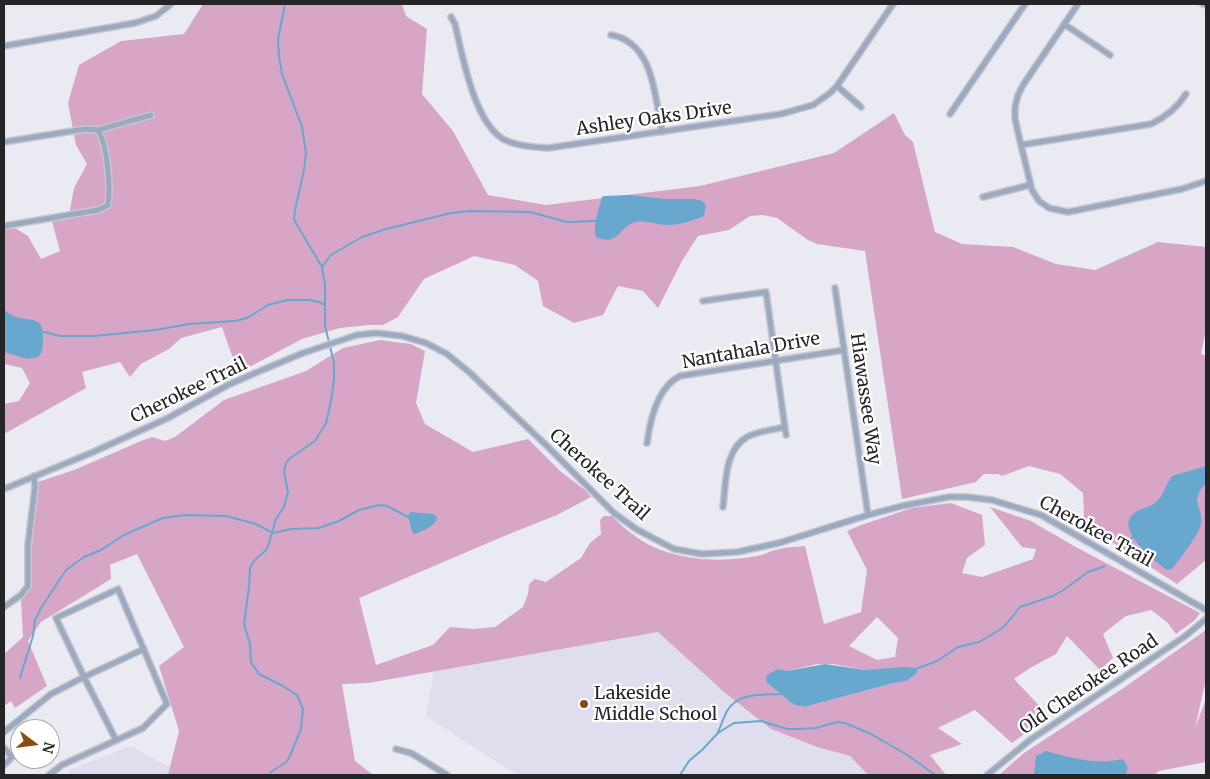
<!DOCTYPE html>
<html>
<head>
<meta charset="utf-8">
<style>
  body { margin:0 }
  #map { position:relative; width:1210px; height:779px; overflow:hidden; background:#eaeaf3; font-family:Merriweather,serif }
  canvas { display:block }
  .frame { position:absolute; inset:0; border:5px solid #252528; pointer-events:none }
  .north { position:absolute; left:10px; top:719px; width:50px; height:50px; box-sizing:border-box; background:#fff; border:1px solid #a8a8a9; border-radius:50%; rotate:105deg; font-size:14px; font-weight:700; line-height:20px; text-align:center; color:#252528 }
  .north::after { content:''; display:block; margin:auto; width:18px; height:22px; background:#8a4a12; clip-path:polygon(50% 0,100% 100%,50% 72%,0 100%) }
</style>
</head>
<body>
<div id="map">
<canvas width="1210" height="779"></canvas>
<div class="frame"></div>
<div class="north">N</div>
</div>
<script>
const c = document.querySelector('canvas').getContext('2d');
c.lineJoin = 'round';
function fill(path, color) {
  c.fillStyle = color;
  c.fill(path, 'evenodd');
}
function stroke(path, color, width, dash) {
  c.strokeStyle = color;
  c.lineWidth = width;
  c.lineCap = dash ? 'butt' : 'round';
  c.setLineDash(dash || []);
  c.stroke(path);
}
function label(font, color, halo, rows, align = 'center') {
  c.font = font + ' Merriweather,serif';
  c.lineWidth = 4.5;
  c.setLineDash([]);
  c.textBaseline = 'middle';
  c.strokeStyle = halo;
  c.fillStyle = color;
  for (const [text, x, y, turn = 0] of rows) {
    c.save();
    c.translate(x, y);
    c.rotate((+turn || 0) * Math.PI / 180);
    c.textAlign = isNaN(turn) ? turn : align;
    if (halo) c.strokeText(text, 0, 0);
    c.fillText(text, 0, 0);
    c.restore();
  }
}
fill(new Path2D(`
  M659,632L724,692L771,729L817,747L850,756L868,775H517L426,716L434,670Z
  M131,746L170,767L168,775H67L71,769Z`), '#dedeee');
fill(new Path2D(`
  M203,4H402L406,16L427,29L422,94L453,131L488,195L546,205L700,186L834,153L894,113L905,135L913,142L935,232L962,244L1013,247L1056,264L1095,270L1158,242L1206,247V329L1201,354L1206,356V560L1177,584L1082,523L1084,515L1083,493L1060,474L1029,466L1002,476L998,474H984L976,482L902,499L865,251L817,244L808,240L777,218L763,215L750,216L729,230L698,236L682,261L658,308L643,291L618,286L603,315L574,323L543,306L538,281L515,265L474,256L424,279L398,317L383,325H369L340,328L302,339L238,373L222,327L181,338L169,349L141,364L130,377L120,362L82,372L86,388L4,434V404L19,401L30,383L22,368L4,364V226L10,225L28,236L41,259L60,251L51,218L69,215L74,188L87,164L76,145L68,103L79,65L121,41L184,34Z
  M380,340L411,344L425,351L416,403L425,424L473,452L528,439L560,471L585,490L591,497L557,515L509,534L359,598L376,665L433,645L450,627L474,629L495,627L523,607L528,594L529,584L535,579L546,582L581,558L590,543L601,534L600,520L604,516H612C619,523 626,530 635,536C668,561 722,564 761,555C766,554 770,551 775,550C785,547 795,547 805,546L824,624L861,612L867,570L847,531L861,525L912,508L951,503L982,515L985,545L967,558L962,573L982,577L1033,559L1036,549L1022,547L990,507L1031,521L1074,546L1200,613L1195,620L1176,634L1167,622L1151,610L1126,616L1103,634L1113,658L1100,670L1067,636L1056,654L1030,668L1014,679L1049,716L1012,743L975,710L938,728L962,744L930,755L946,775H868L850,756L817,747L771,729L724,692L658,632L368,683L342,684L355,761L373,775H168L179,731L159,666L184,647L137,554L110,565L111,579L41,622L28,641L47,686L15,708L11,701L4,706V654L23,637L21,600L29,590L31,584L32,546L38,482L74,470L141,441L152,437L165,441L175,437L224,400L306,371L343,348ZM877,617L898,638L895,657L877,660L849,646ZM818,664H833L865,670L891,669L906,680L894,683L803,707L794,705L767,683L778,669L787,671Z
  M1206,630V679L1195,728L1206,699V762L1159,771L1154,775H999L1024,753L1125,687Z`), '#d7a6c7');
fill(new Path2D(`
  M630,195L665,199H695L702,201L706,205L704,216C696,220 675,226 667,225C656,225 646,220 636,222C618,226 620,247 596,237C592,225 599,210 602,197L604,196Z
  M4,309C19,327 45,309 43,338C43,346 43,352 38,357L27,359L4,352Z
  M1206,466V483C1188,503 1204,506 1201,524C1199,534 1182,556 1175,565L1172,569L1168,570C1155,563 1118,531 1131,516C1138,508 1152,508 1158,500C1164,493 1166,484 1172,476Z
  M410,512L433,514L437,517C436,526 423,531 414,534L412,531L408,517Z
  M825,664L865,670L903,667L918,668L916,674L906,681L894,683L804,707L794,705L767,683L766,679L767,675L778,669L787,671Z
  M1046,751C1071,758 1097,765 1122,759C1128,764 1129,769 1125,775H1034L1036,756Z`), '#68a8cf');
stroke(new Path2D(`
  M322,267L331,255L362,237L386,229L451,213L470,211L530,212L567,222L595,221
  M44,332L60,336H94L155,330L189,324L235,321L247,318L268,305L287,300H309L319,302L325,305
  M1117,550L1133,537
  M918,668L937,661L958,647L979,642L996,632L1004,627L1020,607L1053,596L1065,589L1088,572L1105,566
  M20,678L33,636L35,620L41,608L66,570L84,557L101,550L124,535L151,523L163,518L185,515L226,516L256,524L273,533L291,529L319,528L339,521L359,510L379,505L387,506L408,517
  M718,732C721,725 724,717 727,711C738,692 763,695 781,694
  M269,775L272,771L285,763L289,758L301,729L303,709L297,695L283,686L259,674L251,662L250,644L244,624L249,587L250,568L254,561L267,549L276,519L284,507L288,492L284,472L286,463L289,459L315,441L326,423L331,401L334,379V363L325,326V285L322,267L294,220L295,210L304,170L306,153L302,127L282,74L279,56L278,39L285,4
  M680,775L689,761L702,750L718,733L734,723L761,721L787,729H798L816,728L837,722L845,723L871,734L909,756L935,775`), '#68a8cf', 2);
const minor = new Path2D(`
  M1078,4L1023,85L1018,95L1015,107V119L1021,145L1032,190L1039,201L1049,208L1068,212L1182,189L1206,181
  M1203,4L1206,5
  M451,17L455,24C462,54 474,122 503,139C516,146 533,147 548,148L781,114L813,105L830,93L837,86L893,4
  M1064,24L1110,55
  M611,35C654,42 655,98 662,132
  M4,46L135,23L156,16L171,4
  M837,86L861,107
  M950,114L1025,4
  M4,142L85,129L98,130L151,115
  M1021,145L1151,124C1166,117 1177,108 1186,94
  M983,197L1030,185
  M4,226L98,210L108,205C111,187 107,145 98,130
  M835,288L868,515
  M703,301L766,292L786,435
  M647,443C650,420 658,387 680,376L844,350
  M4,489L91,453L168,418L228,385L260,371L303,353L357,335L376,333L402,336L426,343L447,354L469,372L546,445L614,513L636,529L674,549L702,554L737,552L779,543L868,515L902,506L949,497H966L992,500L1041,515L1206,610
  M723,507C726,484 724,450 747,437C758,431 773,430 785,427
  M4,607L21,595L28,586V545L35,487L34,476
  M4,732L51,694L84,677L56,618L118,589L167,704L143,728L62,765L49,775
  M116,740L84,677L144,649
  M4,748L12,757L4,765
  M396,749L411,753L447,775
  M987,775L1030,740L1184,637L1206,619`);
stroke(minor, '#c7c7ce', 8);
stroke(minor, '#9ba9c1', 5);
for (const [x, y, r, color] of [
  [584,704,5,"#8a4a12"]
]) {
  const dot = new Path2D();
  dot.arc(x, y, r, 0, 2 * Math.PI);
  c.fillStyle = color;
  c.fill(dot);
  stroke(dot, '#fff', 2);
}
label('18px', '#252528', '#fff', [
  ["Ashley Oaks Drive",654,119,-8],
  ["Nantahala Drive",751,351,-10],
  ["Cherokee Trail",189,391,-26],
  ["Hiawassee Way",865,399,82],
  ["Cherokee Trail",599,475,42],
  ["Cherokee Trail",1096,532,29],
  ["Old Cherokee Road",1089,685,-34]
]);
label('18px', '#252528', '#fff', [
  ["Lakeside",594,694],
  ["Middle School",594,715]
], 'left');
</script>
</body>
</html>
